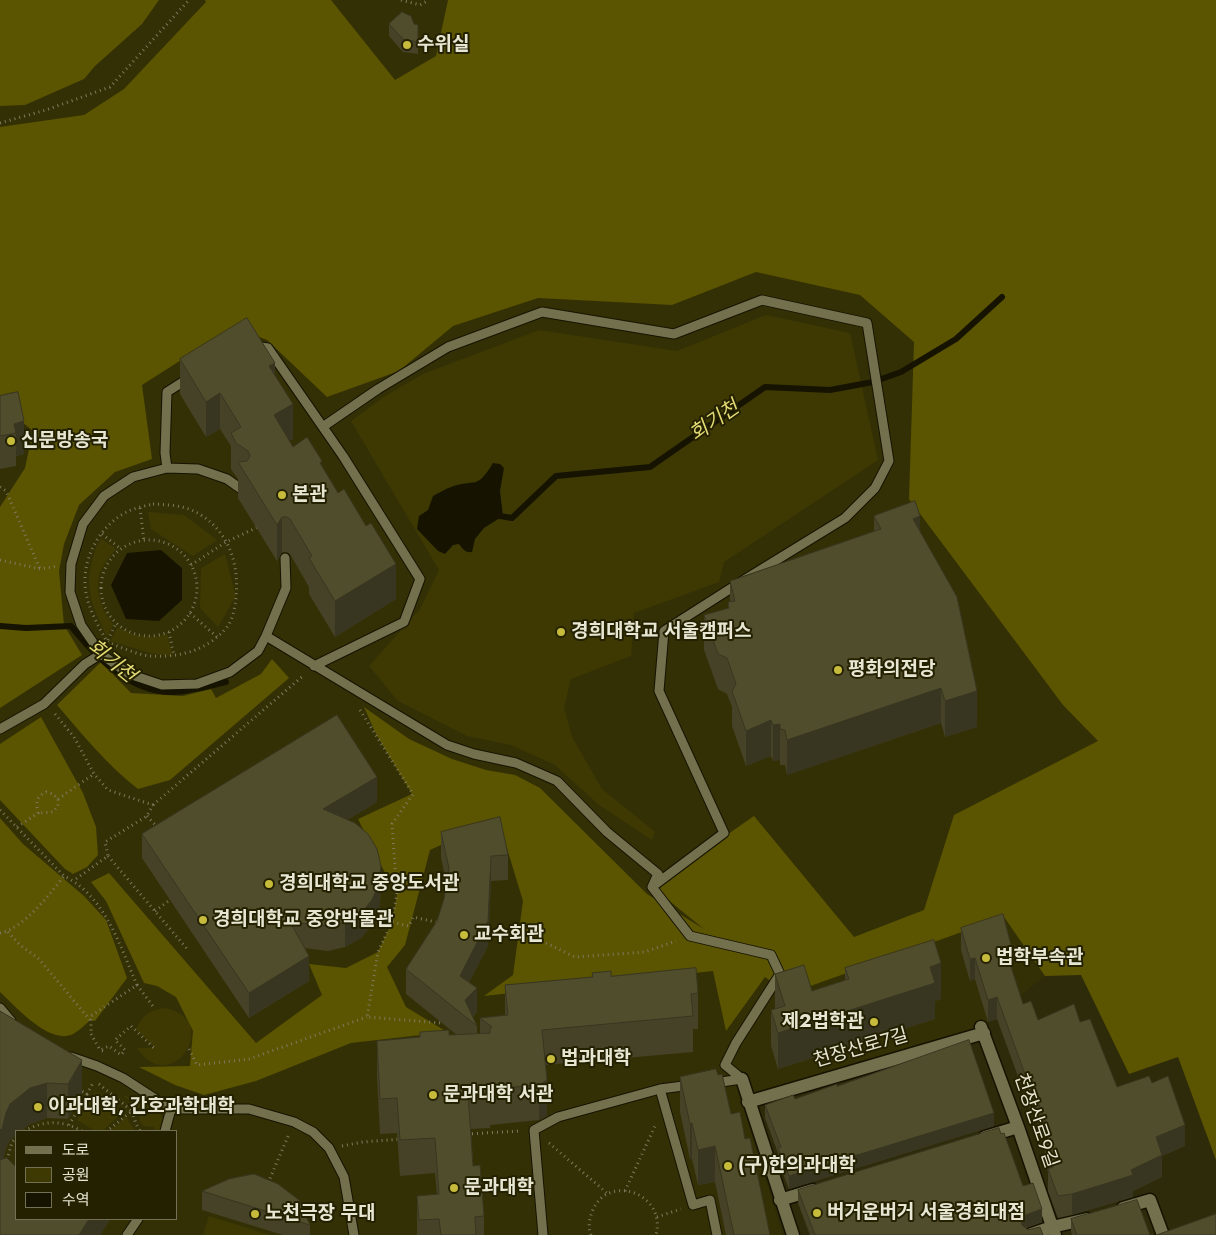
<!DOCTYPE html>
<html>
<head>
<meta charset="utf-8">
<style>
  body { margin:0 }
  #map { position:relative; width:1216px; height:1235px; overflow:hidden; background:#2e2b0a; font-family:Jost,"Noto Sans KR",sans-serif }
  canvas { display:block }
  .legend { position:absolute; left:15px; top:1130px; width:162px; height:90px; box-sizing:border-box; background:#242101; border:1px solid #727055; margin:0; padding:6px 9px; list-style:none; font-size:15px; color:#e7e6d3 }
  .legend li { display:flex; align-items:center; gap:10px; height:25px }
  .legend b { width:25px; border:1px solid #727055 }
</style>
</head>
<body>
<div id="map">
<canvas width="1216" height="1235"></canvas>
<ul class="legend">
<li><b style="height:6px;background:#73704e"></b>도로</li>
<li><b style="height:14px;background:#3e3903"></b>공원</li>
<li><b style="height:14px;background:#161401"></b>수역</li>
</ul>
</div>
<script>
const c = document.querySelector('canvas').getContext('2d');
c.lineJoin = 'round';
function fill(path, color) {
  c.fillStyle = color;
  c.fill(path, 'evenodd');
}
function stroke(path, color, width, dash) {
  c.strokeStyle = color;
  c.lineWidth = width;
  c.lineCap = dash ? 'butt' : 'round';
  c.setLineDash(dash || []);
  c.stroke(path);
}
function label(font, color, halo, rows, align = 'center') {
  c.font = font + ' Jost,"Noto Sans KR",sans-serif';
  c.lineWidth = 4;
  c.setLineDash([]);
  c.textBaseline = 'middle';
  c.strokeStyle = halo;
  c.fillStyle = color;
  for (const [text, x, y, turn = 0] of rows) {
    c.save();
    c.translate(x, y);
    c.rotate((+turn || 0) * Math.PI / 180);
    c.textAlign = isNaN(turn) ? turn : align;
    if (halo) c.strokeText(text, 0, 0);
    c.fillText(text, 0, 0);
    c.restore();
  }
}
fill(new Path2D(`
  M0,0H1216L1099,741L1037,818L1045,976L981,1027L740,1097L783,1235H0ZM16,1131H176V1219H16Z`), '#343005');
fill(new Path2D(`
  M766,315L850,333L878,460L724,562L719,582L634,613L631,656L571,679L564,707L572,737L602,789L655,832L652,840L599,805L555,765L511,745L467,736L398,701L369,666L420,609L439,570L351,421L385,396L423,374L539,330L677,351Z
  M148,512L184,515L217,540L193,556L151,529Z
  M102,539L116,549C112,554 107,559 104,565C92,583 100,609 113,624L107,637C94,608 84,593 92,561C94,553 96,545 102,539Z
  M225,554L236,596L218,627L200,608L201,568Z
  M118,627C135,636 148,640 167,634L173,656L154,654L110,641Z
  M164,1008C224,1018 172,1100 137,1048H155L136,1029C142,1016 149,1010 164,1008Z
  M95,1092C106,1095 115,1104 122,1113L102,1131H95L77,1120Z
  M122,1095C141,1101 167,1105 163,1131H155L154,1127L143,1126L140,1122L139,1112L142,1109Z
  M126,1117L135,1131H110Z
  M209,1216L270,1235H203Z`), '#3e3903');
fill(new Path2D(`
  M0,0H159L142,24L95,66L84,79L25,105L0,106Z
  M205,0H331L395,80L436,56L448,0H1216V1160L1178,1057L1129,1074L1081,975L1045,976L1004,917L788,994L765,977L726,1031L713,971L484,996L513,975L523,901L498,819L430,850L405,945L387,967L406,1007L447,1032L351,1043L256,1081L204,1095L175,1085L139,1067L190,1066L193,1031L176,997L157,986L144,983L106,901L91,882L109,873L256,1043L322,995L309,964L346,968L378,952L392,922L397,895L375,854L358,819L412,794L376,734L364,707L409,739L452,759L486,770L515,775L540,788L647,894L704,929L652,887L754,816L854,937L924,910L954,815L1098,741L1063,705L909,499L914,342L860,295L756,272L672,305L538,298L453,326L399,371L327,397L267,340L233,327L142,385L152,459L115,472L79,505L64,544L59,571L64,625L82,655L0,708V507L25,468L33,431L0,404V127L84,115L124,89L206,2Z
  M272,659L289,678L170,780L138,789C107,765 83,735 57,705L101,662L131,693L183,696L211,689L216,698L261,674Z
  M41,717L83,793L96,827L98,855L87,867L73,874L65,869L0,800V744Z
  M0,818L23,844L84,896L106,920L127,978L95,1021L90,1020C85,1025 78,1032 71,1035C48,1043 16,1007 0,992Z`), '#5b5400');
fill(new Path2D(`
  M493,463L500,464L504,468L500,491L503,516L484,528L475,539L472,552C465,553 463,549 459,544L453,545L445,554L438,551L417,529L419,516L428,510L433,496C439,493 445,489 451,487C476,478 476,491 493,463Z
  M161,550L182,568V600L159,621L126,619L111,585L127,553Z`), '#161401');
stroke(new Path2D(`
  M494,515L512,518L556,476L650,467L765,387L830,390L873,382L901,372L956,339L1002,297
  M0,626L26,628L71,626C96,657 130,693 174,692C191,691 209,686 226,682`), '#161401', 6);
const lane = new Path2D(`
  M255,346L268,348L343,456L420,579L404,622L314,666
  M324,426L378,389L448,347L542,312L674,334L762,300L867,323L889,461L875,488L845,518L744,580L664,631L659,691L724,833L652,887
  M167,468L165,453L167,392L189,378
  M244,491L227,479L198,469L167,468L133,477L104,496L83,524L71,564L70,592L81,625L101,654L129,674L162,685L197,684L230,672L258,651L266,636L286,588L285,558
  M266,636L447,745L474,754L516,763L557,781L607,832L658,874L652,887L690,936L771,955L780,974L736,1043L725,1065L742,1079
  M0,729L44,704L85,664L101,654
  M0,1008L11,1021
  M71,1057L97,1066L123,1078L171,1109H249L294,1122L313,1132L329,1148L344,1177L354,1235
  M714,1083L742,1079
  M660,1089L693,1205L710,1200L717,1235
  M165,1131L171,1109
  M127,1235L138,1219
  M543,1235L534,1130L558,1117L660,1089L691,1085`);
const street = new Path2D(`
  M981,1027L1018,1127L1055,1235
  M742,1079L793,1235
  M748,1102L984,1033
  M985,1137L1018,1127
  M780,1200L813,1190
  M1123,1208L1150,1200L1163,1235
  M1029,1235L1052,1227L1087,1219`);
stroke(lane, '#151300', 11);
stroke(street, '#151300', 15);
stroke(new Path2D(`
  M401,0L420,5L429,0
  M0,123L46,110L110,87L189,0
  M0,487L6,491L40,569
  M153,504C169,505 186,505 201,515C230,534 239,565 236,598C235,607 233,619 227,627C208,650 180,658 151,656C137,655 121,647 107,642C99,627 89,610 86,593C80,560 100,523 131,510C138,507 146,506 153,504Z
  M140,508L144,541
  M102,534L121,549
  M101 588a48 48 0 1 1 96 0a48 48 0 1 1-96 0Z
  M0,560L40,569L58,566
  M191,565L226,542L260,526
  M190,613L217,637
  M169,632L174,656
  M108,640L116,623
  M360,710L413,794L392,824L397,894L392,922L409,926L413,917L440,923
  M55,714L74,737L94,774L108,790L153,805L147,816L105,842L108,856L73,881
  M58,799L94,774
  M153,805L304,675
  M0,810L64,876C105,896 120,946 137,985L91,1016V1034
  M147,816L158,828
  M17,827L38,813C36,802 36,797 46,792L53,794L58,799V806L53,812L38,813
  M108,856L188,950
  M155,911L170,900
  M379,918L392,922L378,952L367,1017L442,1023
  M519,930L575,957L645,952L676,941
  M8,932L20,945L39,959L90,1020
  M0,933C23,929 50,894 64,876
  M137,985L155,1009
  M91,1034L100,1050
  M189,1049L197,1065L249,1059L367,1017
  M103,1051L100,1050L109,1046L121,1055L125,1050L115,1040L131,1026L155,1049
  M99,1084L132,1111L107,1131
  M78,1089L87,1094L94,1081
  M132,1111L136,1124L140,1131
  M69,1125L87,1094
  M24,1131C45,1120 61,1120 82,1131
  M467,1134L520,1131
  M549,1143L608,1194
  M342,1146L363,1142L401,1139
  M7,1160L12,1142L16,1138
  M268,1183L289,1134
  M625,1191L655,1126
  M657,1217L681,1209
  M591,1235C588,1227 589,1220 592,1212C607,1172 667,1193 656,1235`), '#7d7a5f', 3, [1, 4]);
stroke(lane, '#73704e', 9);
stroke(street, '#73704e', 12);
fill(new Path2D(`
  M389,24H414L418,38V54L403,52L389,36Z
  M180,359L275,375L293,439L289,441L293,447L322,466L396,599L335,637L309,594V587L290,554L287,552H282L277,561L238,498V479L231,469V446L220,429L206,437L180,394Z
  M18,392L24,454L16,456V466L0,469V396Z
  M874,516L920,530L977,727L945,737L941,723L787,775L785,765H780V760L773,761L771,756L746,766L732,726V707L727,694L718,689L704,650V615L728,609V602H730V581L874,531Z
  M377,802L347,820L381,891L379,909L372,925L361,938L345,947L328,951L304,948L309,981L249,1018L142,858V834Z
  M441,832L508,855V880L491,881L488,946L469,982L477,1012L473,1017L477,1026V1034H480V1018L505,1016V985L592,977V973L698,993V1029H693V1052L546,1065L547,1116L539,1120L490,1125V1128L471,1129L473,1166L484,1216V1235H417V1196L437,1195L435,1173L400,1176L397,1133L380,1134L377,1077V1041L457,1035L406,994V969L437,921L444,899L446,882L441,857Z
  M961,928L1011,967L1023,1004L1038,1020L1080,1022L1117,1087L1152,1083L1185,1146L1162,1156V1177L1133,1191V1197L1072,1215L1058,1218L1048,1191V1172L1045,1158V1142L1032,1109H1030L997,1019L988,1022L975,979L970,981L961,950Z
  M845,968L941,999L935,1001V1019L778,1069L771,1046V1010L775,1009V974L812,991L845,980Z
  M0,1011L82,1095L68,1119L47,1118L30,1124L20,1131H16V1135L10,1140L6,1148L3,1159L16,1219H110L100,1235H0Z
  M718,1075L731,1114L745,1139L770,1235H726L715,1182L698,1185L692,1159H690L680,1112V1077Z
  M837,1086L994,1126L789,1189L778,1161V1153L765,1118V1105L795,1099Z
  M1023,1186L1042,1222L1026,1228L1028,1230L1043,1235H810L798,1203V1190Z
  M202,1191L310,1225V1235H283L202,1210Z
  M1071,1219L1150,1235H1072L1071,1232Z`), '#454227');
fill(new Path2D(`
  M275,363V398L269,366Z
  M220,393V429L206,437V402Z
  M293,404V439L274,451V415Z
  M24,421V454L16,456V433L14,424Z
  M920,516V552L913,519Z
  M282,517V552L277,561V525Z
  M396,564V599L335,637V601Z
  M941,688V723L787,775V740Z
  M977,691V727L945,737V701Z
  M771,720V756L746,766V731Z
  M780,724V760L773,761V725Z
  M377,777V802L323,834V809Z
  M491,856V881L488,946L460,1000V976Z
  M381,866V891L379,909L372,925L361,938L345,947V922Z
  M1011,945V967L1005,948Z
  M309,956V981L249,1018V993Z
  M975,958V979L970,981V959Z
  M941,963V999L935,1001V1019L778,1069V1033L930,967Z
  M477,988V1012L469,1020L465,1000Z
  M997,997V1019L988,1022V1000Z
  M82,1060V1095L68,1119V1084Z
  M547,1080V1116L539,1120V1085Z
  M47,1083V1118L30,1124L20,1131H16V1135L10,1140L6,1148L2,1165H0V1130L6,1113L10,1104L30,1088Z
  M1032,1087V1109H1030V1088Z
  M994,1113V1126L789,1189V1176Z
  M692,1123V1159H690V1124Z
  M1185,1125V1146L1162,1156V1177L1133,1191V1197L1072,1215V1194L1131,1170L1156,1137Z
  M715,1146V1182L698,1185V1150Z
  M1042,1209V1222L1023,1229L1021,1234V1221L1023,1216Z
  M89,1219H110L100,1235H79Z`), '#383620');
const building = new Path2D(`
  M402,12L411,16L414,24L418,25V42L403,39L389,24Z
  M247,318L275,363L269,366L293,404L274,415L293,447L307,437L322,461L320,463L338,493L344,489L366,526L371,523L396,564L335,601L309,558L312,556L290,519L287,517H282L277,525L238,462L247,461L250,456L248,451L236,443L231,433L241,427L220,393L206,402L180,359Z
  M18,392L24,421L14,424L16,433L0,436V396Z
  M915,501L920,516L913,519L957,597L977,691L945,701L941,688L787,740L785,730L780,729V724L773,725L771,720L746,731L732,691L736,684L727,658L718,654L704,615L729,608L728,602L735,601L730,581L881,529L874,516Z
  M337,715L377,777L323,809L355,823L368,834L377,849L381,866L379,884L372,900L361,913L345,922L328,926L290,922L309,956L249,993L142,834Z
  M500,817L508,855L491,856L488,921L460,976L477,988L465,1000L477,1026L406,969L437,921L444,899L449,868L441,832Z
  M1003,914L1011,945L1005,948L1023,1004L1031,1001L1038,1020L1074,1004L1080,1022L1090,1019L1117,1087L1149,1076L1152,1083L1168,1076L1185,1125L1156,1137L1162,1155L1131,1170L1133,1175L1072,1194L1058,1196L1048,1169L1053,1167L1045,1137L1051,1135L1032,1087L1030,1088L997,997L988,1000L975,958L970,959L961,928Z
  M934,940L941,963L930,967L935,983L778,1033L771,1010L785,1006L775,974L804,965L812,991L849,979L845,968Z
  M696,968L698,993L691,994L693,1016L542,1030L547,1080L539,1085L490,1089V1092L468,1094L473,1166L480,1165L484,1216L475,1217L476,1235H441L439,1219L419,1220L417,1196L439,1194L435,1138L400,1140L397,1098L380,1099L377,1041L420,1037V1032L449,1030V1035L490,1033V1028L492,1027L480,1018L508,1015L505,985L593,977L592,973L611,971V976Z
  M0,1011L82,1060L68,1084L47,1083L30,1088L10,1104L6,1113L2,1129L0,1130Z
  M969,1040L994,1113L789,1176L778,1148L781,1147L765,1105L793,1095L795,1099L837,1084V1086Z
  M716,1069L718,1075L722,1074L731,1114L740,1112L745,1139L750,1138L770,1235H734L715,1146L698,1150L692,1123L690,1124L680,1077Z
  M999,1128L1001,1134L1004,1133L1023,1186L1033,1183L1042,1209L1023,1216L1021,1221L1022,1225L1028,1230L1040,1227L1043,1235H815L798,1190Z
  M7,1158L16,1167V1219H89L79,1235H0V1160Z
  M254,1174L278,1184L299,1200L310,1225L202,1191L229,1179Z
  M1137,1200L1150,1235H1077L1071,1219Z
  M1216,1214V1235H1157Z`);
fill(building, '#504d2d');
stroke(building, '#383620', 1);
for (const [x, y, r, color] of [
  [407,45,5,"#c7bb3c"],
  [11,441,5,"#c7bb3c"],
  [282,495,5,"#c7bb3c"],
  [561,632,5,"#c7bb3c"],
  [838,670,5,"#c7bb3c"],
  [269,884,5,"#c7bb3c"],
  [203,920,5,"#c7bb3c"],
  [464,935,5,"#c7bb3c"],
  [986,958,5,"#c7bb3c"],
  [874,1022,5,"#c7bb3c"],
  [551,1059,5,"#c7bb3c"],
  [433,1095,5,"#c7bb3c"],
  [38,1107,5,"#c7bb3c"],
  [728,1166,5,"#c7bb3c"],
  [454,1188,5,"#c7bb3c"],
  [817,1213,5,"#c7bb3c"],
  [255,1214,5,"#c7bb3c"]
]) {
  const dot = new Path2D();
  dot.arc(x, y, r, 0, 2 * Math.PI);
  c.fillStyle = color;
  c.fill(dot);
  stroke(dot, '#242101', 2);
}
label('bold 19px', '#e7e6d3', '#242101', [
  ["수위실",417,45],
  ["신문방송국",21,441],
  ["본관",292,495],
  ["경희대학교 서울캠퍼스",571,632],
  ["평화의전당",848,670],
  ["경희대학교 중앙도서관",279,884],
  ["경희대학교 중앙박물관",213,920],
  ["교수회관",474,935],
  ["법학부속관",996,958],
  ["제2법학관",864,1022,"right"],
  ["법과대학",561,1059],
  ["문과대학 서관",443,1095],
  ["이과대학, 간호과학대학",48,1107],
  ["(구)한의과대학",738,1166],
  ["문과대학",464,1188],
  ["버거운버거 서울경희대점",827,1213],
  ["노천극장 무대",265,1214]
], 'left');
label('19px', '#e7e6d3', '#242101', [
  ["천장산로7길",861,1049,-16],
  ["천장산로9길",1035,1121,71]
]);
label('italic 20px', '#e4db75', '#242101', [
  ["회기천",715,422,-35],
  ["회기천",111,662,39]
]);
</script>
</body>
</html>
